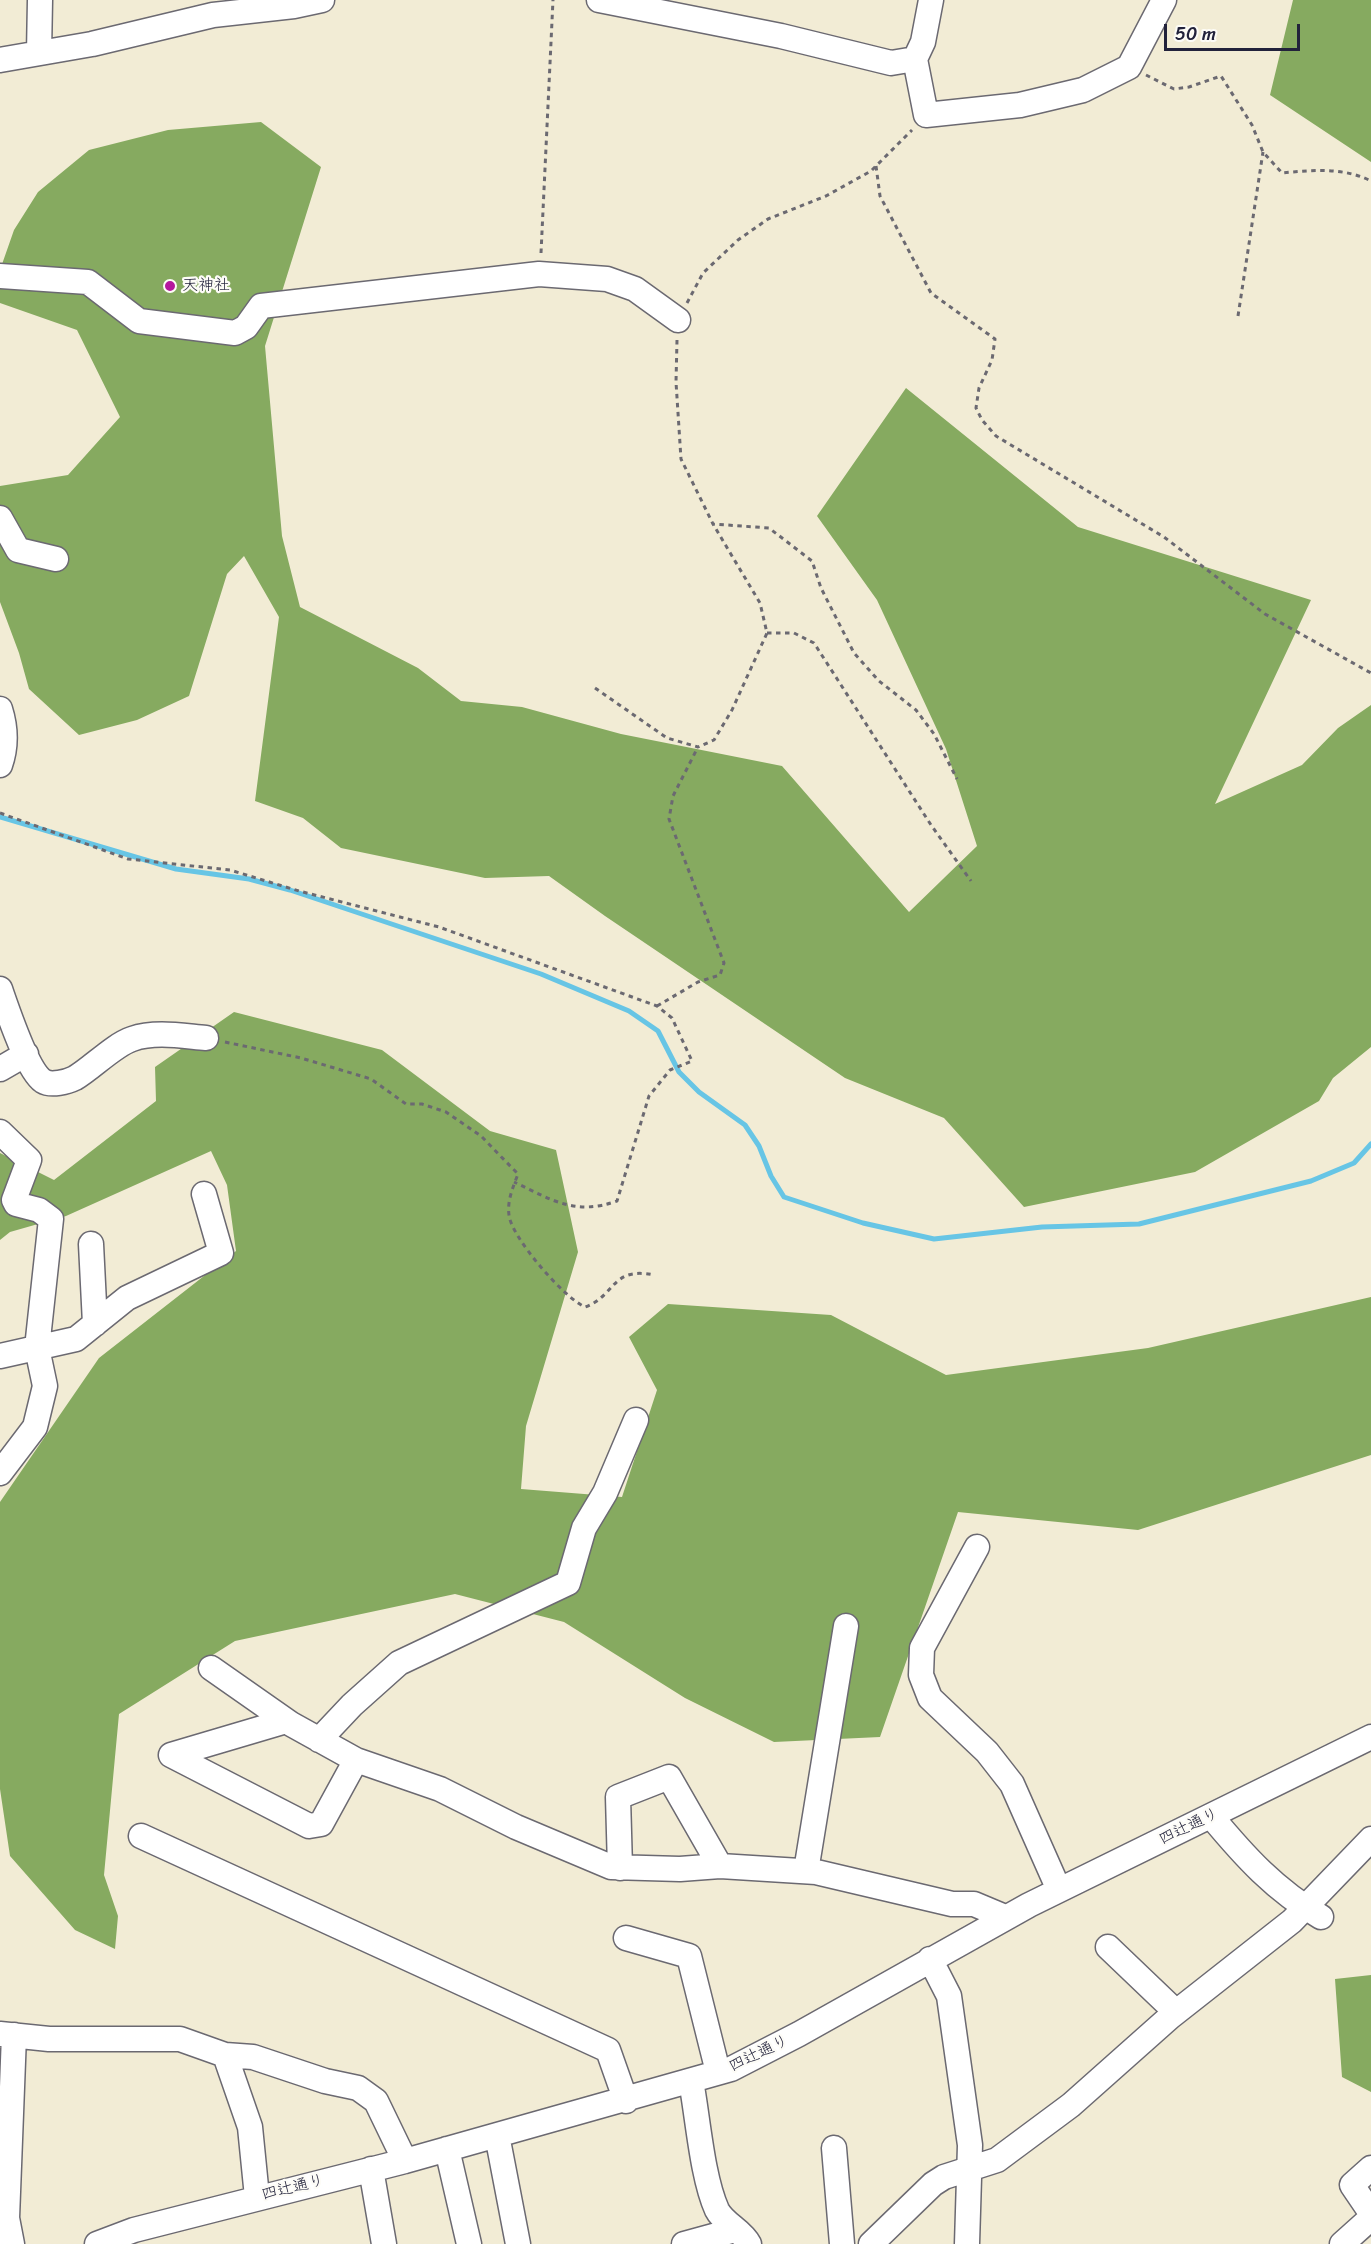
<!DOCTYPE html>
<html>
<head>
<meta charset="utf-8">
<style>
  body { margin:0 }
  #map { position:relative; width:1371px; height:2244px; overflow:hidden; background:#f2ecd5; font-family:Sriracha,sans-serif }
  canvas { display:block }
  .scale { position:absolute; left:1164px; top:24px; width:136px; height:27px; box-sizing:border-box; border:3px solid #22223b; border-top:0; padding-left:8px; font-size:18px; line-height:21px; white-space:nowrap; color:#22223b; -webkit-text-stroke:4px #fdfcf7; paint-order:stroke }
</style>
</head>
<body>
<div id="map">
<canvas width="1371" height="2244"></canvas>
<div class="scale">50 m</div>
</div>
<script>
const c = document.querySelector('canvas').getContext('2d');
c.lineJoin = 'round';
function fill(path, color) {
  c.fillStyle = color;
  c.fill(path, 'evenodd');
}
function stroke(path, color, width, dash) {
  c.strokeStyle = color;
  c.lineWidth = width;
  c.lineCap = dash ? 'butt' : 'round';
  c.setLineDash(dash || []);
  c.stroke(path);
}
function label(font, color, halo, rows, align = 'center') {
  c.font = font + ' Sriracha,"Klee One",sans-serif';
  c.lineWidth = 4.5;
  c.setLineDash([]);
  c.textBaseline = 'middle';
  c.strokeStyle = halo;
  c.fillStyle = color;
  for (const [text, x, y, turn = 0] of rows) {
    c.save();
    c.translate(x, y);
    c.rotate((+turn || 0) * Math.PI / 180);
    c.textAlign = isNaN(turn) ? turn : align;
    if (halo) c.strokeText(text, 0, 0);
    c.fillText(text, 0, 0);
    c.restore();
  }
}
fill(new Path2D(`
  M1293,0H1371V162L1270,95Z
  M261,122L321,167L265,346L282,536L300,607L418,668L461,701L522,707L621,734L782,766L909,912L977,846L946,749L877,600L817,516L906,388L1078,527L1311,600L1215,804L1302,765L1338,728L1371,705V1047L1333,1078L1319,1101L1195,1172L1024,1207L944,1118L845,1078L605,916L549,876L485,878L341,848L303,818L255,801L279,617L244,556L227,574L189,696L137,720L79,735L29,689L19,653L0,602V486L68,475L120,417L77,330L0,303V270L14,230L38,192L89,150L168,130Z
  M234,1012L382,1050L490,1131L556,1150L578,1252L526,1426L521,1489L622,1497L657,1390L629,1337L668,1304L831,1315L946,1375L1148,1348L1371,1297V1455L1138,1530L958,1512L880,1737L774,1742L685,1698L564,1622L455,1594L235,1641L119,1714L104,1875L118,1916L115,1949L75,1930L10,1856L0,1789V1502L99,1358L236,1251L227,1185L211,1151L66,1216L10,1232L0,1240V1153L54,1180L156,1101L155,1067Z
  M1371,1975V2092L1342,2077L1335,1979Z`), '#86aa60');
stroke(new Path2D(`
  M0,817L176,869L249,879L290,890L541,974L629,1011L658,1031L679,1072L699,1092L745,1125L759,1146L771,1176L784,1197L863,1223L934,1239L1042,1227L1139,1224L1311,1181L1354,1163L1371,1144`), '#67c5e5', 5);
const minor = new Path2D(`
  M599,0L781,36L891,63L915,59L923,42L931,0
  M39,53L40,0
  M915,59L926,115L1020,105L1083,90L1129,67L1164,0
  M0,60L92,44L213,15L294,6L322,0
  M0,276L88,282L139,321L235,333L246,327L261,306L539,274L607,279L635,289L678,320
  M0,518L18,550L56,559
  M0,709C6,728 7,745 0,765
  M0,989C7,1009 27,1070 43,1081C51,1086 67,1082 75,1078C92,1068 114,1045 132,1039C155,1031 182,1036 206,1038
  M0,1069L26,1054
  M0,1132L29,1160L14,1200L16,1204L39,1210L51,1219L37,1348L45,1386L35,1427L0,1473
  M91,1244L95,1324
  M0,1356L76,1339L127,1298L221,1253L204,1194
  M977,1547L922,1648L921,1675L930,1698L987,1752L1012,1784L1059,1890
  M211,1668L291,1724L356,1760L440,1789L516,1827L611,1867L680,1869L720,1866L816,1872L952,1904H974L1005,1917
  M286,1721L171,1755L309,1826L321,1824L356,1760
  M319,1740L352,1705L399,1663L568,1583L584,1528L605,1493L636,1420
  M1211,1816C1245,1857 1275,1890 1321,1917
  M141,1836L608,2050L626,2101
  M620,1868L618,1797L669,1777L720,1866
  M806,1871L846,1626
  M626,1938L689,1956L718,2072
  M1108,1947L1176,2012
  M930,1959L949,1996L970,2145L967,2244
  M0,2034L49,2039H180L225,2055L253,2057L325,2081L358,2088L376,2101L405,2161
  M225,2055L250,2127L257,2197
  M691,2081C698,2118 702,2177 717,2210C724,2224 742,2230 749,2244
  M497,2135L518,2244
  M834,2148L842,2244
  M447,2149L469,2244
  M1371,2168L1352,2185L1371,2213
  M371,2169L384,2244
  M12,2244L7,2218L14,2035
  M97,2244L134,2230L405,2161L731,2069L799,2034L1029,1905L1371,1737
  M684,2244L735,2230
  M871,2244L933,2184L944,2177L997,2160L1071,2105L1170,2017L1292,1921L1371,1839
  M1342,2244L1371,2218`);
stroke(minor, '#6b6971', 27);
stroke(new Path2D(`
  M1146,75L1174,89L1189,87L1221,76L1252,125L1263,152L1282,173C1312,170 1343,167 1371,181
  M876,166L880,196L931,293L995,339L992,360L979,388L976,408L982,420L996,436L1164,537L1265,614L1371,673
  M541,253L553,0
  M687,303L703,273L738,240L768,219L826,196L871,171L912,130
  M1238,316L1263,152
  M677,340L676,382L681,459L713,524L769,528L812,561L821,588L854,653L879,681L916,710L934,734L957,779
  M767,633H794L814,643L931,825L971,881
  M595,688L667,738L698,747L714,740L732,710L767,633L760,603L713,524
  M0,813L128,859L230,870L299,891L439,927L657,1006L672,1018L692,1061L670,1070L649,1096L617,1201C575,1216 552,1200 514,1182
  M657,1006L698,982L720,975L724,963L669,819L673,796L698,747
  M225,1042L301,1058L371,1079L406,1104H422L446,1112L481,1136L518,1174C513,1187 507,1201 509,1215C511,1237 564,1298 585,1307C616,1296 611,1266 654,1275`), '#6b6971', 3, [4.5, 4.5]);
stroke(minor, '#fff', 24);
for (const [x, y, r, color] of [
  [170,286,6,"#b5179e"]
]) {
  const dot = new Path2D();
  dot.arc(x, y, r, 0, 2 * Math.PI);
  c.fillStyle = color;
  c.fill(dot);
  stroke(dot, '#fdfcf7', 2);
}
label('16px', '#22223b', '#fdfcf7', [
  ["天神社",182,286]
], 'left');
label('16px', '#22223b', '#fdfcf7', [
  ["四辻通り",1189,1827,-26],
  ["四辻通り",759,2054,-26],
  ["四辻通り",293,2188,-14]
]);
</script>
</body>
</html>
